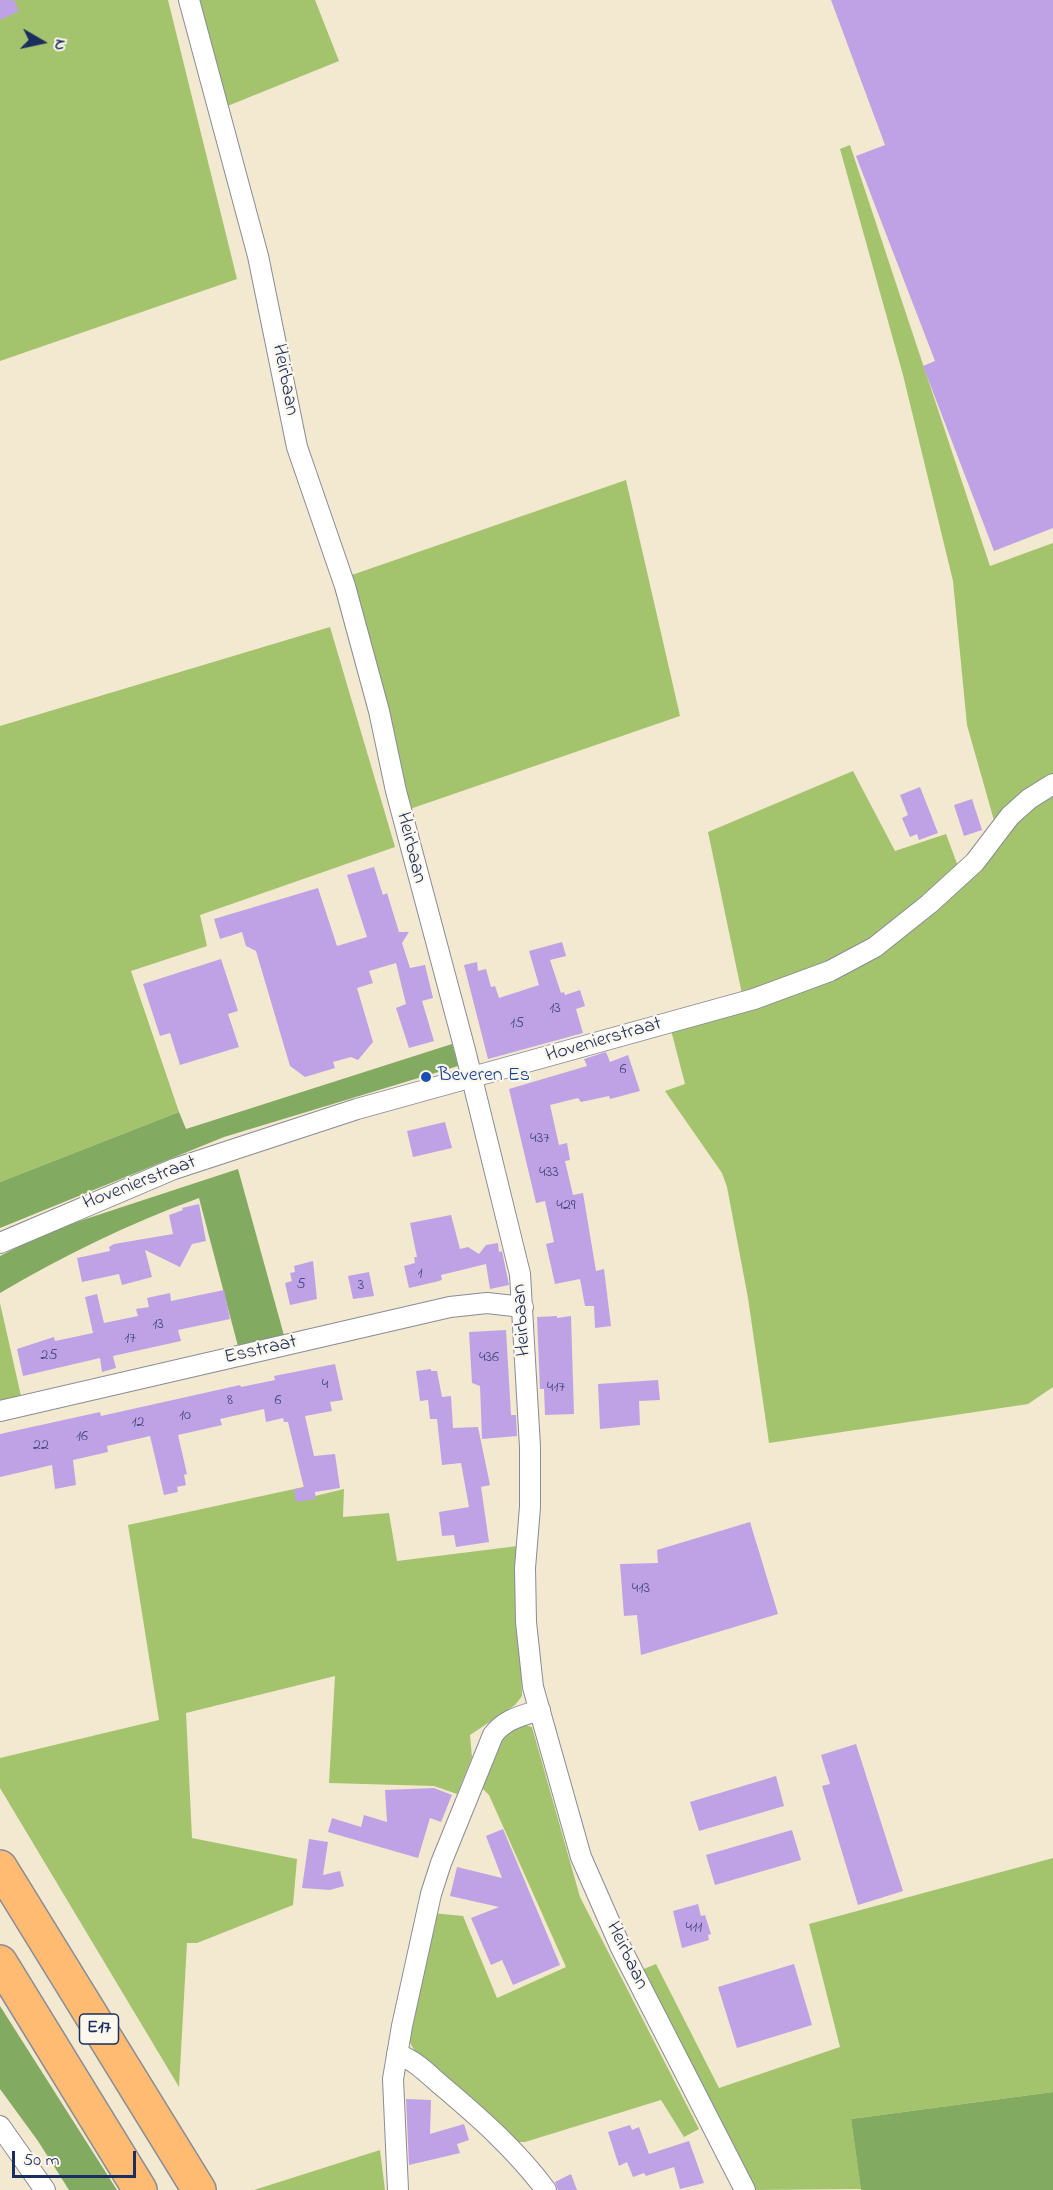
<!DOCTYPE html>
<html>
<head>
<meta charset="utf-8">
<style>
  body { margin:0 }
  #map { position:relative; width:1053px; height:2190px; overflow:hidden; background:#f3e8d0; font-family:"Indie Flower",sans-serif }
  canvas { display:block }
  .north { position:absolute; left:12px; top:12px; width:60px; height:60px; -webkit-text-stroke:4px #fbf7ec; paint-order:stroke; rotate:99deg; font-size:16px; font-weight:700; line-height:24px; text-align:center; color:#1b2f5e }
  .north::after { content:''; display:block; margin:auto; width:21px; height:27px; background:#1b2f5e; clip-path:polygon(50% 0,100% 100%,50% 72%,0 100%) }
  .scale { position:absolute; left:12px; top:2151px; width:124px; height:27px; box-sizing:border-box; border:3px solid #1b2f5e; border-top:0; padding-left:8px; font-size:18px; line-height:21px; white-space:nowrap; color:#1b2f5e; -webkit-text-stroke:4px #fbf7ec; paint-order:stroke }
</style>
</head>
<body>
<div id="map">
<canvas width="1053" height="2190"></canvas>
<div class="north">N</div>
<div class="scale">50 m</div>
</div>
<script>
const c = document.querySelector('canvas').getContext('2d');
c.lineJoin = 'round';
function fill(path, color) {
  c.fillStyle = color;
  c.fill(path, 'evenodd');
}
function stroke(path, color, width, dash) {
  c.strokeStyle = color;
  c.lineWidth = width;
  c.lineCap = dash ? 'butt' : 'round';
  c.setLineDash(dash || []);
  c.stroke(path);
}
function label(font, color, halo, rows, align = 'center') {
  c.font = font + ' "Indie Flower",sans-serif';
  c.lineWidth = 4.5;
  c.setLineDash([]);
  c.textBaseline = 'middle';
  c.strokeStyle = halo;
  c.fillStyle = color;
  for (const [text, x, y, turn = 0] of rows) {
    c.save();
    c.translate(x, y);
    c.rotate((+turn || 0) * Math.PI / 180);
    c.textAlign = isNaN(turn) ? turn : align;
    if (halo) c.strokeText(text, 0, 0);
    c.fillText(text, 0, 0);
    c.restore();
  }
}
fill(new Path2D(`
  M0,0H168L237,279L0,361Z
  M192,0H315L339,61L225,107Z
  M850,145L990,566L1053,543V777L995,824L967,725L953,581L903,375L840,149Z
  M626,480L680,716L407,810L346,577Z
  M330,627L395,847L200,915L207,946L131,971L179,1112L0,1182V726Z
  M853,771L895,851L946,834L959,869L871,941L843,956L742,994L708,832Z
  M1053,793V1387L1028,1404L769,1443L748,1298L727,1187L722,1173L665,1091L685,1084L671,1030L852,969L1025,813Z
  M0,1303L21,1396L0,1402Z
  M308,1486L311,1497L344,1489L343,1517L389,1513L397,1561L518,1546L522,1696L515,1705L470,1735L472,1757L457,1794L434,1786L329,1783L335,1676L186,1713L192,1838L297,1859L293,1905L197,1943H187L179,2087L0,1788V1758L159,1720L128,1525Z
  M521,1724L532,1727L580,1897L699,2129L684,2137L661,2100L525,2142H514L422,2065L406,2035L432,1913L463,1916L497,1998L566,1967L489,1795L478,1784L496,1740Z
  M1053,1858V2092L851,2119L861,2189L752,2190L639,1971L656,1964L719,2088L840,2047L809,1924Z
  M380,2150L385,2190H254Z`), '#a3c46d');
fill(new Path2D(`
  M452,1044L458,1066L224,1137L0,1228V1182L179,1112L186,1129Z
  M238,1169L285,1339L239,1350L199,1198C130,1223 63,1256 0,1293V1256L46,1232Z
  M0,2006L117,2190H69L38,2141L0,2089Z
  M1053,2092V2190H861L851,2119Z`), '#82aa60');
fill(new Path2D(`
  M0,0H14L19,11L0,20Z
  M831,0H1053V528L994,551L923,366L935,361L856,156L885,145Z
  M920,787L938,833L919,840L917,834L910,837L902,818L908,815L900,795Z
  M972,799L982,830L964,836L954,805Z
  M374,867L383,895L387,893L399,932H409L402,943L410,968L425,965L433,998L422,1001L434,1041L409,1048L396,1008L406,1004L396,963L369,971L373,983L357,988L373,1042L358,1060L351,1057L333,1062L335,1068L305,1077L290,1066L256,951L246,946L242,932L220,939L214,919L318,888L337,946L367,937L347,875Z
  M562,942L566,956L550,960L561,993L564,992L565,995L580,990L585,1006L576,1009L583,1033L488,1059L464,965L477,962L478,971L486,969L491,987L495,986L499,998L539,985L529,951Z
  M221,959L238,1011L228,1014L239,1047L180,1065L170,1033L160,1036L143,984Z
  M606,1052L610,1062L628,1055L640,1091L610,1099L609,1096L581,1102L578,1098L550,1105L559,1145L567,1143L570,1160L565,1161L573,1195L583,1193L596,1271L604,1269L611,1326L595,1328L594,1306H585L580,1279L555,1284L546,1244L554,1242L545,1201L536,1203L509,1089L587,1066L584,1059Z
  M445,1122L452,1148L413,1157L407,1131Z
  M199,1204L206,1241L192,1244L180,1267L145,1250L152,1277L122,1285L119,1274L82,1282L77,1258L110,1251L109,1247L114,1244L173,1234L169,1215L183,1210L182,1208Z
  M451,1215L460,1249L468,1247L479,1254L486,1245L498,1243L499,1252L502,1251L509,1285L490,1289L486,1264L441,1275L442,1280L435,1282L409,1288L404,1266L415,1263L414,1257H417L410,1223Z
  M313,1261L317,1299L290,1305L285,1283L292,1281L290,1273L295,1272L294,1266Z
  M369,1272L374,1296L353,1299L348,1276Z
  M224,1290L230,1319L178,1330L181,1341L113,1356L116,1368L102,1372L100,1358L23,1376L17,1349L54,1337L55,1341L93,1333L85,1297L97,1294L104,1323L138,1316L136,1309L149,1307L147,1298L170,1293L171,1301Z
  M557,1316V1318L571,1316L574,1414L545,1415L544,1389H540L537,1317Z
  M506,1330L511,1415H516L517,1436L482,1439L480,1386L472,1383L469,1332Z
  M335,1364L343,1400L330,1402L332,1411L305,1416L314,1456L335,1454L340,1488L315,1492L316,1499L296,1502L294,1489L304,1488L288,1422H284L283,1418L266,1422L264,1409L220,1419L222,1425L178,1435L187,1474L184,1475L186,1485L177,1487L178,1492L164,1495L150,1436L107,1446L108,1452L73,1460L76,1485L55,1489L52,1465L0,1477V1434L100,1412L101,1416L240,1385L241,1387L275,1380L274,1376Z
  M431,1369V1371H437L442,1397L451,1396L453,1428L478,1427L490,1485L481,1487L489,1542L456,1547L454,1535L442,1536L439,1512L469,1507L461,1463L442,1465L437,1419H430L428,1400L420,1401L416,1371Z
  M658,1380L660,1400L639,1401L640,1425L600,1429L598,1384Z
  M750,1522L778,1614L641,1655L637,1615L624,1616L620,1564L658,1563L657,1550Z
  M856,1744L903,1891L858,1905L822,1786L830,1784L821,1755Z
  M776,1776L784,1806L699,1831L690,1802Z
  M434,1788L452,1795L441,1822L430,1818L418,1858L328,1832L332,1818L361,1827L364,1815L387,1822L385,1790Z
  M503,1829L560,1965L513,1985L502,1960L491,1965L471,1918L499,1907L450,1896L457,1867L502,1878L486,1836Z
  M792,1830L801,1860L715,1885L706,1855Z
  M309,1839L328,1842L323,1875L340,1871L344,1886L330,1890L302,1888Z
  M698,1904L701,1916L705,1915L711,1934L708,1935L709,1940L682,1948L673,1911Z
  M794,1964L812,2025L737,2048L718,1987Z
  M406,2099L431,2100L430,2134L464,2124L469,2140L457,2144L460,2153L409,2165Z
  M630,2125L632,2130L639,2127L649,2154L689,2141L704,2183L680,2189L674,2167L646,2176L644,2173L633,2177L627,2162L619,2166L608,2132Z
  M571,2174L577,2190H558L555,2182Z`), '#bfa2e5');
const street = new Path2D(`
  M189,0L258,256L297,447L345,586L379,711L396,791L465,1050L520,1274L530,1447V1507L525,1568L526,1622L533,1687L581,1857L621,1948L745,2190
  M0,1243L174,1169L357,1109L754,999L830,971L875,947L929,904L975,862L1010,816L1029,799L1053,784
  M0,1411L450,1307L487,1303L523,1307
  M397,2054C415,2060 428,2074 442,2086C480,2118 516,2150 546,2190
  M0,2126L45,2190
  M398,2190L393,2079L402,2026L431,1894L441,1863L493,1735C505,1719 521,1716 540,1710`);
const highway = new Path2D(`
  M0,1867L199,2190
  M0,1962L140,2190`);
stroke(street, '#878c97', 22);
stroke(highway, '#878c97', 36);
stroke(street, '#fff', 20);
stroke(highway, '#ffbb71', 33);
for (const [x, y, r, color] of [
  [426,1077,6,"#1a4fb4"]
]) {
  const dot = new Path2D();
  dot.arc(x, y, r, 0, 2 * Math.PI);
  c.fillStyle = color;
  c.fill(dot);
  stroke(dot, '#fbf7ec', 2);
}
label('16px', '#444c80', null, [
  ["13",555,1009],
  ["15",517,1024],
  ["6",623,1070],
  ["437",540,1139],
  ["433",549,1173],
  ["429",566,1206],
  ["1",420,1274],
  ["5",301,1285],
  ["3",361,1286],
  ["13",158,1325],
  ["17",130,1339],
  ["25",49,1356],
  ["436",489,1358],
  ["4",325,1385],
  ["417",556,1388],
  ["8",230,1401],
  ["6",278,1401],
  ["10",185,1416],
  ["12",138,1423],
  ["16",82,1437],
  ["22",41,1446],
  ["413",641,1589],
  ["411",694,1928]
]);
for (const [x, y, w] of [
  [99,2029,39]
]) {
  const box = new Path2D();
  box.roundRect(x - w / 2, y - 15, w, 30, 4.5);
  c.fillStyle = '#fbf7ec';
  c.fill(box);
  stroke(box, '#1b2f5e', 1.5);
}
label('bold 18px', '#1b2f5e', null, [
  ["E17",99,2029]
]);
label('20px', '#1b2f5e', '#fbf7ec', [
  ["Heirbaan",284,380,79],
  ["Heirbaan",410,848,76],
  ["Hovenierstraat",604,1041,-16],
  ["Hovenierstraat",140,1184,-21],
  ["Heirbaan",523,1320,-94],
  ["Esstraat",261,1351,-13],
  ["Heirbaan",626,1956,64]
]);
label('20px', '#164399', '#fbf7ec', [
  ["Beveren Es",438,1077]
], 'left');
</script>
</body>
</html>
